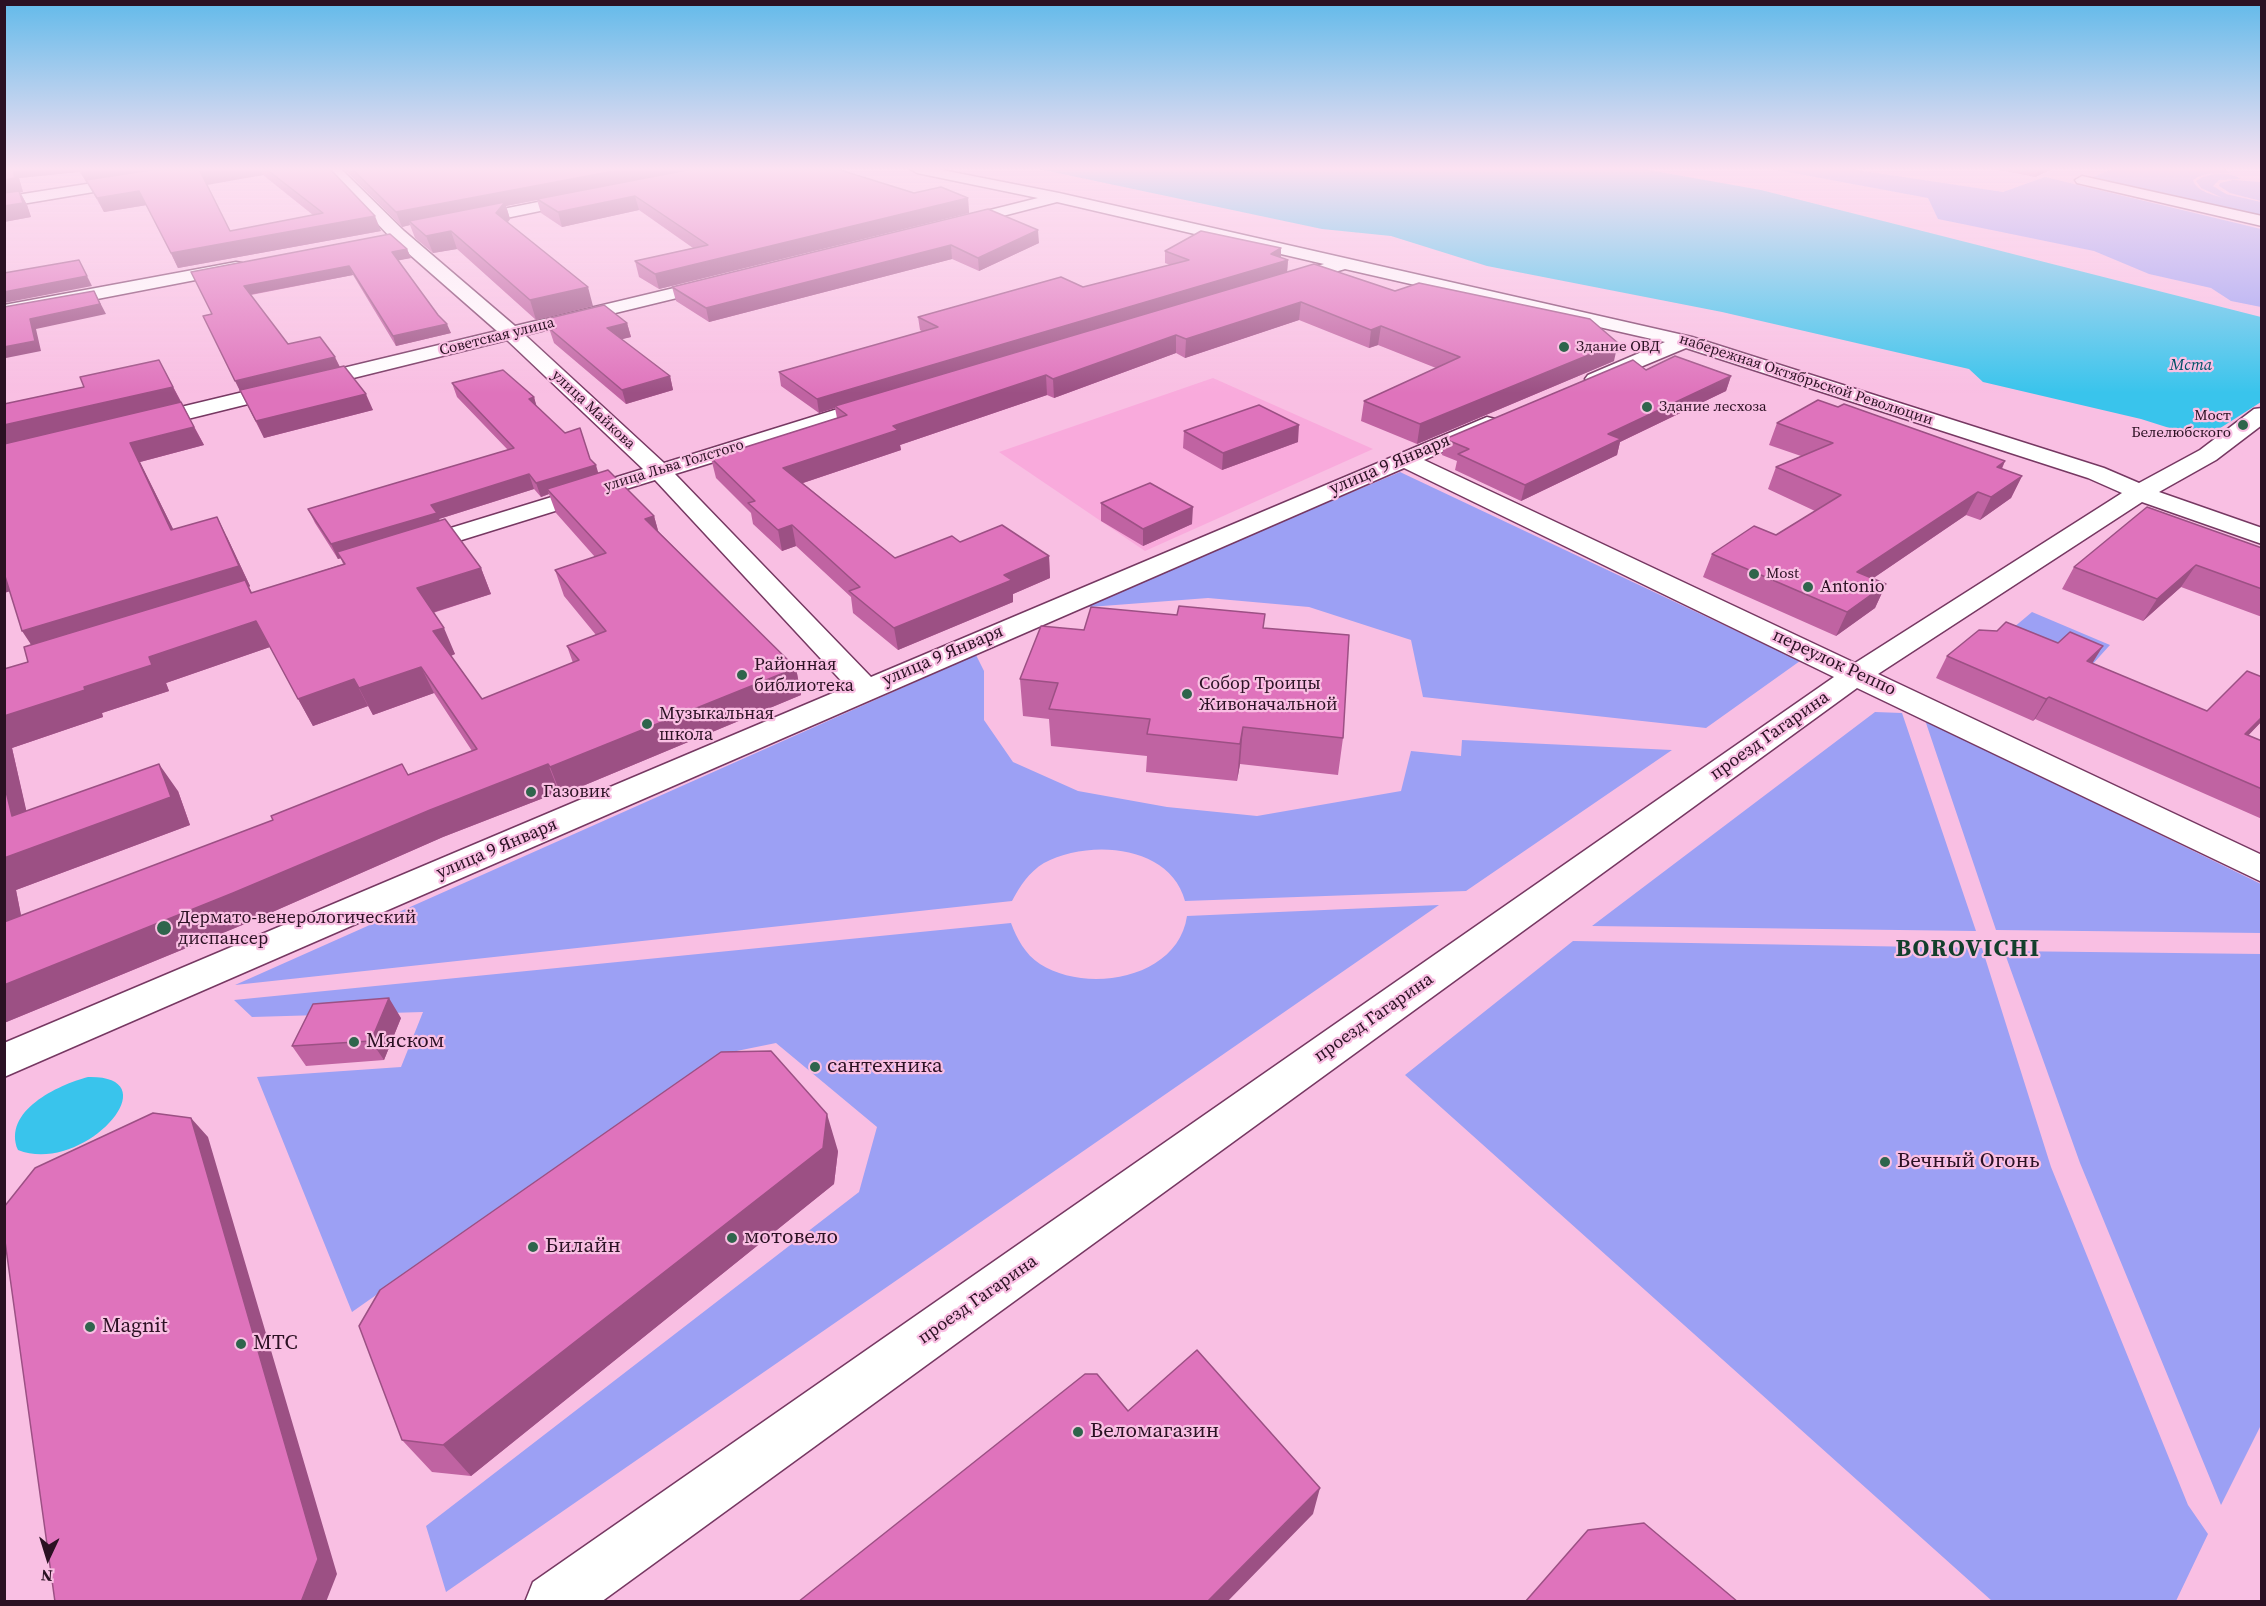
<!DOCTYPE html>
<html>
<head>
<meta charset="utf-8">
<style>
  body { margin:0 }
  #map { position:relative; width:2266px; height:1606px; overflow:hidden; background:#f9bfe3; font-family:"Source Serif 4",serif }
  canvas { display:block }
  .frame { position:absolute; inset:0; border:6px solid #2b1123; pointer-events:none }
  .north { position:absolute; left:18px; top:1528px; width:60px; height:60px; -webkit-text-stroke:4px #f9bfe3; paint-order:stroke; rotate:184deg; font-size:16px; font-weight:700; line-height:24px; text-align:center; color:#2b1123 }
  .north::after { content:''; display:block; margin:auto; width:21px; height:27px; background:#2b1123; clip-path:polygon(50% 0,100% 100%,50% 72%,0 100%) }
</style>
</head>
<body>
<div id="map">
<canvas width="2266" height="1606"></canvas>
<div class="frame"></div>
<div class="north">N</div>
</div>
<script>
const c = document.querySelector('canvas').getContext('2d');
c.lineJoin = 'round';
function fill(path, color) {
  c.fillStyle = color;
  c.fill(path, 'evenodd');
}
function stroke(path, color, width, dash) {
  c.strokeStyle = color;
  c.lineWidth = width;
  c.lineCap = dash ? 'butt' : 'round';
  c.setLineDash(dash || []);
  c.stroke(path);
}
function label(font, color, halo, rows, align = 'center') {
  c.font = font + ' "Source Serif 4",serif';
  c.lineWidth = 4.5;
  c.setLineDash([]);
  c.textBaseline = 'middle';
  c.strokeStyle = halo;
  c.fillStyle = color;
  for (const [text, x, y, turn = 0] of rows) {
    c.save();
    c.translate(x, y);
    c.rotate((+turn || 0) * Math.PI / 180);
    c.textAlign = isNaN(turn) ? turn : align;
    if (halo) c.strokeText(text, 0, 0);
    c.fillText(text, 0, 0);
    c.restore();
  }
}
fill(new Path2D(`
  M1213,378L1373,449L1145,551L999,452Z`), '#f9aadc');
fill(new Path2D(`
  M1772,169H1850L2003,192L2045,177L2261,229V307L2231,301L2211,288L2149,274L2094,251L1938,219L1928,198Z
  M2113,169H2224L2231,173C2218,173 2204,172 2193,180C2197,192 2212,194 2223,198L2201,188L2196,181C2209,172 2228,171 2241,179L2219,180L2213,186L2226,194L2261,202V220L2085,180Z
  M2233,180L2261,182V201L2230,193L2219,186L2220,183Z
  M1400,472L1800,661L1706,728L1423,697L1411,640L1309,607L1208,598L1076,608Z
  M2032,612L2110,645L2090,667L1994,644Z
  M976,655L984,671V720L1013,762L1078,791L1167,807L1257,816L1401,791L1411,751L1461,756L1462,740L1672,750L1466,891L1185,901C1170,844 1088,839 1044,863C1029,872 1020,886 1012,901L235,985Z
  M1875,712L1902,713L1976,931L1592,926Z
  M1925,720L2261,884V933L1996,930Z
  M1439,905L446,1592L426,1526L859,1192L877,1127L776,1043L717,1055L352,1312L257,1077L401,1067L423,1012L252,1017L234,1000L1011,923C1017,939 1025,954 1040,964C1087,994 1178,979 1187,916Z
  M1573,941L1982,948L2051,1167L2188,1505L2208,1534L2176,1601H1992L1405,1075Z
  M2004,951L2261,954V1425L2221,1505L2080,1163Z`), '#9ca0f4');
fill(new Path2D(`
  M1039,169H1643L1761,190L2261,317V457L2141,419L1983,382L1969,369L1722,312L1487,266L1391,236L1322,229Z
  M88,1077C174,1075 83,1176 18,1150C2,1111 58,1085 88,1077Z`), '#39c4ec');
fill(new Path2D(`
  M2261,402L2262,460L2200,441Z`), '#f9bfe3');
const minor = new Path2D(`
  M182,169H214L207,173L4,207V197Z
  M326,169H341L404,231L515,326L716,278L722,279L725,283L722,287L525,335L664,463L873,398H889L892,403L889,408L675,474L871,677L1487,417L1495,419L1498,424L1495,429L1424,460L1855,663L2122,493L2088,478L1686,348L1602,383H1588L1585,379L1588,375L1665,342L1345,269L1284,287L1275,282L1278,278L1324,264L1057,202L956,228L950,226L948,223L950,220L1038,198L917,173L910,169H937L1059,193L1692,337L2104,468L2139,483L2200,450L2254,409L2262,408V425L2216,460L2159,492L2262,528V544L2142,502L1878,674L2262,855V882L1857,688L601,1602H525L533,1582L1834,677L1404,468L4,1077V1043L847,687L655,480L423,552L414,555L405,552L401,547L405,542L643,469L507,340L143,430L135,428L132,423L135,418L497,331L392,239Z
  M2082,176L2262,216V226L2077,183L2075,180Z
  M583,193L591,198L588,201L463,227L455,222L463,217Z
  M236,262L242,263L245,267L242,271L4,317V305Z`);
stroke(minor, '#763862', 3);
fill(minor, '#fff');
fill(new Path2D(`
  M4,169H330L381,231L178,268L147,205L104,212L87,182L79,172L19,178L23,192H20L27,205L31,217L4,222ZM263,175L313,215L230,231L207,184Z
  M344,169H837L914,193L968,198L969,213L659,289L639,277L635,261L693,248L639,210L562,227L541,213L537,200L506,206L510,219L508,222L593,306L536,320L457,249L433,253L415,238L410,225L402,227Z
  M1993,169H2052L2035,177Z
  M988,209L1039,243L979,271L952,259L709,322L676,301L672,287Z
  M1281,248V258L1288,260L1287,272L1395,291L1614,361L1417,444L1361,421L1364,401L1436,368L1378,345L1369,348L1299,320L1185,358L1176,353L1054,398L1047,395L900,445L901,450L803,483L895,558L960,542L1049,556L1050,578L1013,594V602L898,650L853,613L851,597L796,546L782,551L753,524L751,513L716,478L711,458L837,418L835,408L819,413L781,386L779,372L923,332L920,330L918,317L1083,287L1170,265L1165,263V251Z
  M407,249L411,258L398,260L451,333L396,346L353,275L251,295L288,344L339,367L373,410L264,438L240,391L212,314L191,272Z
  M546,319L627,323L631,337L621,339L670,376L673,390L626,404L554,343Z
  M159,360L204,445L140,462L173,529L227,537L250,586L249,587L252,593L343,564L341,558L338,559L315,523L308,509L508,450L457,397L452,383L534,397L536,406L590,459L598,473L654,516L658,531L796,668L801,695L561,795L559,792L443,837L252,921L4,1023V669L28,662L31,645L10,591L4,593V404L84,387ZM534,489L541,497L549,494L556,513L595,557L555,570L564,596L596,635L567,646L573,663L482,699L451,656L455,654L433,613L491,594L481,568L439,519ZM270,647L313,726L368,706L373,715L434,693L472,751L21,916L16,890L190,825L178,791L26,811L12,748L103,717L102,713L169,691L166,683Z
  M1646,370L1731,376L1726,391L1620,442L1617,455L1521,501L1455,470L1457,461L1442,455L1445,439Z
  M1777,423L2005,461L2002,469L2022,476L2011,498L1980,520L1966,515L1872,579L1886,584L1875,608L1836,636L1703,577L1712,554L1776,535L1815,511L1768,489L1776,467L1801,456L1769,445Z
  M1184,431L1298,442L1222,470L1183,448Z
  M1101,503L1192,524L1143,546L1101,521Z
  M2262,548V617L2181,587L2143,621L2062,589L2074,567Z
  M1263,628L1343,738L1338,775L1240,764L1237,781L1146,772L1147,756L1051,746L1049,719L1023,716L1020,679L1084,630Z
  M1997,631L2092,663L2207,711L2262,677V721L2248,735L2262,741V819L2035,719L2033,721L1936,678L1947,656Z
  M401,1018L384,1060L306,1066L292,1046Z
  M838,1151L834,1184L471,1476L432,1472L402,1440Z`), '#c063a2');
fill(new Path2D(`
  M13,169H77L79,172L19,178L23,192H20L27,205L31,217L4,222V180Z
  M79,169H170L86,182Z
  M212,169H260L263,175L207,185L200,171Z
  M625,169H700L537,199V200L506,206L510,219L502,230L496,213L409,221L410,225L402,227L396,212Z
  M2039,169H2052L2035,177Z
  M139,191L147,205L104,212L97,198Z
  M635,196L639,210L562,227L558,212Z
  M968,198L969,213L659,289L655,274Z
  M375,216L381,231L178,268L171,253Z
  M1038,230L1039,243L979,271L978,258Z
  M451,231L457,249L433,253L426,236Z
  M951,245L952,259L709,322L706,308Z
  M1281,248V260H1288L1287,273L835,406V408L819,413L817,399L1271,254Z
  M407,249L411,258L396,261L392,252Z
  M79,260L92,286L4,303V292Z
  M349,266L353,275L248,295L244,286Z
  M588,287L593,306L536,320L530,300Z
  M94,291L106,314L36,329L41,351L6,358L4,357V347L30,319Z
  M1301,302L1299,320L1185,358L1186,339Z
  M627,323L631,337L611,342L607,328Z
  M447,324L451,333L396,346L393,336Z
  M1381,326L1378,345L1369,348L1371,330Z
  M1176,335V353L1054,398L1053,379Z
  M1618,343L1614,361L1417,444L1420,424Z
  M335,357L340,367L240,391L235,381Z
  M1046,375L1047,395L900,445L901,450L788,488L783,468L893,426Z
  M670,376L673,390L626,404L622,390Z
  M1731,376L1726,391L1620,442L1617,455L1521,501L1525,485L1608,434Z
  M173,387L182,404L4,447V425Z
  M366,394L373,410L264,438L256,421Z
  M534,397L538,411L529,399Z
  M1299,425L1298,442L1222,470L1223,453Z
  M194,427L204,445L140,462L183,549L171,530L130,443Z
  M2005,461L1994,484L1997,467Z
  M596,465L600,479L547,489L549,494L541,497L536,483Z
  M529,474L534,489L439,519L443,527L337,552L341,558L338,559L331,544L431,505Z
  M2022,476L2011,498L1980,520L1991,497Z
  M1978,492L1966,515L1847,596L1857,572Z
  M1193,507L1192,524L1143,546V529Z
  M654,516L661,541L645,519Z
  M217,517L227,537L250,586L249,587L259,606L36,652L22,631Z
  M792,525L796,546L782,551L778,530Z
  M1049,556L1050,578L1013,594V602L898,650L894,628L1004,575Z
  M2196,565L2181,587L2143,621L2157,599Z
  M481,568L491,594L428,614L417,588Z
  M4,571L17,589L4,593Z
  M1886,584L1875,608L1836,636L1847,612Z
  M256,621L270,647L166,683L169,691L102,713L103,717L12,748L34,844L12,816L4,783V716L84,687L149,657Z
  M444,628L455,654L445,658L433,631Z
  M2103,646L2090,667L2087,661Z
  M421,667L434,693L373,715L359,688Z
  M796,668L801,695L561,795L550,767Z
  M354,679L368,706L313,726L298,699Z
  M2049,697L2035,719L2033,721L2046,699Z
  M2262,717V721L2229,756L2245,734Z
  M1243,727L1240,764L1237,781L1240,744Z
  M159,764L178,791L190,825L16,890L28,950L4,923V858Z
  M548,764L559,792L443,837L252,921L4,1023V985L430,810Z
  M389,998L401,1018L384,1060L371,1041Z
  M827,1114L838,1151L834,1184L471,1476L443,1445Z
  M191,1118L208,1137L337,1574L326,1602H301Z
  M1320,1488L1313,1514L1227,1602H1207Z`), '#9c5084');
const building = new Path2D(`
  M4,169H13L15,178L4,180Z
  M157,169H212L200,171L230,231L323,213L266,169H330L375,216L171,253L139,191L97,198L86,180Z
  M352,169H625L396,212Z
  M692,169H837L914,193L941,187L968,198L655,274L635,261L708,245L635,196L558,212L537,199Z
  M19,191L23,203L4,206V193Z
  M505,202L496,213L588,287L530,300L451,231L426,236L409,221Z
  M988,209L1038,230L978,258L951,245L706,308L672,287Z
  M1201,231L1281,248L1271,254L1288,260L817,399L779,372L938,327L918,317L1061,277L1083,287L1189,260L1165,251Z
  M390,234L407,249L392,252L438,315L447,324L393,336L349,266L244,286L288,344L320,337L335,357L235,381L203,316L212,314L191,272Z
  M79,260L87,276L4,292V273Z
  M1314,264L1395,291L1419,283L1590,319L1618,343L1420,424L1364,401L1460,357L1381,326L1371,330L1301,302L1186,339L1176,335L1053,379L1046,375L893,426L898,430L783,468L895,558L952,536L960,542L1002,525L1049,556L1004,575L1012,580L894,628L849,591L860,587L792,525L778,530L748,503L755,501L711,458L847,415L835,406Z
  M94,291L100,304L30,319L35,341L4,347V307Z
  M604,305L627,323L607,328L670,376L622,390L550,329L556,328L546,319Z
  M1675,356L1731,376L1608,434L1621,439L1525,485L1458,454L1469,449L1445,439L1633,360L1646,370Z
  M159,360L173,387L4,425V404L84,387L80,377Z
  M344,366L366,394L256,421L240,390Z
  M503,370L534,397L529,399L565,433L580,428L590,459L596,465L536,483L529,474L431,505L437,513L331,544L308,509L514,448L452,383Z
  M1818,400L1838,407L1844,404L2005,461L1997,467L2022,476L1991,497L1978,492L1857,572L1886,584L1847,612L1712,554L1754,526L1776,535L1841,495L1776,467L1833,443L1777,423Z
  M181,402L194,427L130,443L171,530L217,517L239,566L22,631L4,573V444Z
  M1259,405L1299,425L1223,453L1184,431Z
  M608,470L654,516L645,519L796,668L550,767L548,764L430,810L233,893L4,985V922L273,820L271,816L402,764L408,775L477,749L421,667L359,688L354,679L298,699L256,621L149,657L152,665L84,687L85,690L4,716V669L28,662L24,647L245,580L251,593L345,564L337,552L445,519L481,568L417,588L444,628L433,631L482,699L579,660L567,646L606,631L555,570L606,553L547,489Z
  M1150,483L1193,507L1143,529L1101,503Z
  M2147,507L2262,548V589L2196,565L2157,599L2074,567Z
  M1179,606L1265,614L1263,628L1349,635L1343,738L1243,727L1240,744L1147,734L1150,719L1049,709L1058,683L1020,679L1041,626L1084,630L1091,607L1177,615Z
  M2006,622L2058,643L2070,632L2103,646L2087,661L2207,711L2247,671L2262,677V717L2245,734L2262,741V789L2049,697L2046,699L1947,656L1979,630L1997,631Z
  M159,764L171,797L4,858V783L12,816Z
  M389,998L371,1041L292,1046L313,1004Z
  M771,1051L827,1114L823,1148L443,1445L402,1440L359,1326L380,1290L721,1052Z
  M153,1113L191,1118L318,1559L301,1602H55L4,1234V1207L35,1168Z
  M1197,1350L1320,1488L1207,1602H798L1085,1374H1097L1128,1411Z
  M1644,1523L1738,1602H1525L1588,1530Z`);
fill(building, '#df73bc');
stroke(building, '#9c5084', 1.5);
const sky = c.createLinearGradient(0, 0, 0, 393);
sky.addColorStop(0, '#62baea');
sky.addColorStop(0.43, '#fce2f2');
sky.addColorStop(1, '#fce2f200');
c.fillStyle = sky;
c.fillRect(0, 0, 2266, 393);
for (const [x, y, r, color] of [
  [1564,347,6,"#2f654c"],
  [1647,407,6,"#2f654c"],
  [2243,425,6,"#2f654c"],
  [1754,574,6,"#2f654c"],
  [1808,587,6,"#2f654c"],
  [742,675,6,"#2f654c"],
  [1187,694,6,"#2f654c"],
  [647,724,6,"#2f654c"],
  [531,792,6,"#2f654c"],
  [164,928,8,"#2f654c"],
  [354,1042,6,"#2f654c"],
  [815,1067,6,"#2f654c"],
  [1885,1162,6,"#2f654c"],
  [732,1238,6,"#2f654c"],
  [533,1247,6,"#2f654c"],
  [90,1327,6,"#2f654c"],
  [241,1344,6,"#2f654c"],
  [1078,1432,6,"#2f654c"]
]) {
  const dot = new Path2D();
  dot.arc(x, y, r, 0, 2 * Math.PI);
  c.fillStyle = color;
  c.fill(dot);
  stroke(dot, '#f9bfe3', 2);
}
label('15px', '#2b1123', '#f9bfe3', [
  ["Советская улица",497,337,-14],
  ["набережная Октябрьской Революции",1806,380,18],
  ["улица Майкова",593,410,43],
  ["улица Льва Толстого",674,466,-17]
]);
label('15px', '#2b1123', '#f9bfe3', [
  ["Здание ОВД",1576,347],
  ["Здание лесхоза",1659,407],
  ["Мост",2231,416,"right"],
  ["Белелюбского",2231,433,"right"],
  ["Most",1766,574]
], 'left');
label('italic 16px', '#005266', '#f9bfe3', [
  ["Мста",2191,366]
]);
label('18px', '#2b1123', '#f9bfe3', [
  ["улица 9 Января",1390,465,-23],
  ["улица 9 Января",943,656,-23],
  ["переулок Реппо",1834,663,25],
  ["проезд Гагарина",1770,736,-35],
  ["улица 9 Января",497,849,-23],
  ["проезд Гагарина",1374,1018,-35],
  ["проезд Гагарина",978,1300,-35]
]);
label('18px', '#2b1123', '#f9bfe3', [
  ["Antonio",1820,587],
  ["Районная",754,665],
  ["библиотека",754,686],
  ["Собор Троицы",1199,684],
  ["Живоначальной",1199,705],
  ["Mузыкальная",659,714],
  ["школа",659,735],
  ["Газовик",543,792],
  ["Дермато-венерологический",178,918],
  ["диспансер",178,939]
], 'left');
label('21px', '#2b1123', '#f9bfe3', [
  ["Мяском",366,1042],
  ["сантехника",827,1067],
  ["Вечный Огонь",1897,1162],
  ["мотовело",744,1238],
  ["Билайн",545,1247],
  ["Magnit",102,1327],
  ["МТС",253,1344],
  ["Веломагазин",1090,1432]
], 'left');
c.letterSpacing = '1.5px';
label('bold 24px', '#123f2b', '#f9bfe3', [
  ["BOROVICHI",1968,950]
]);
c.letterSpacing = '0px';
</script>
</body>
</html>
